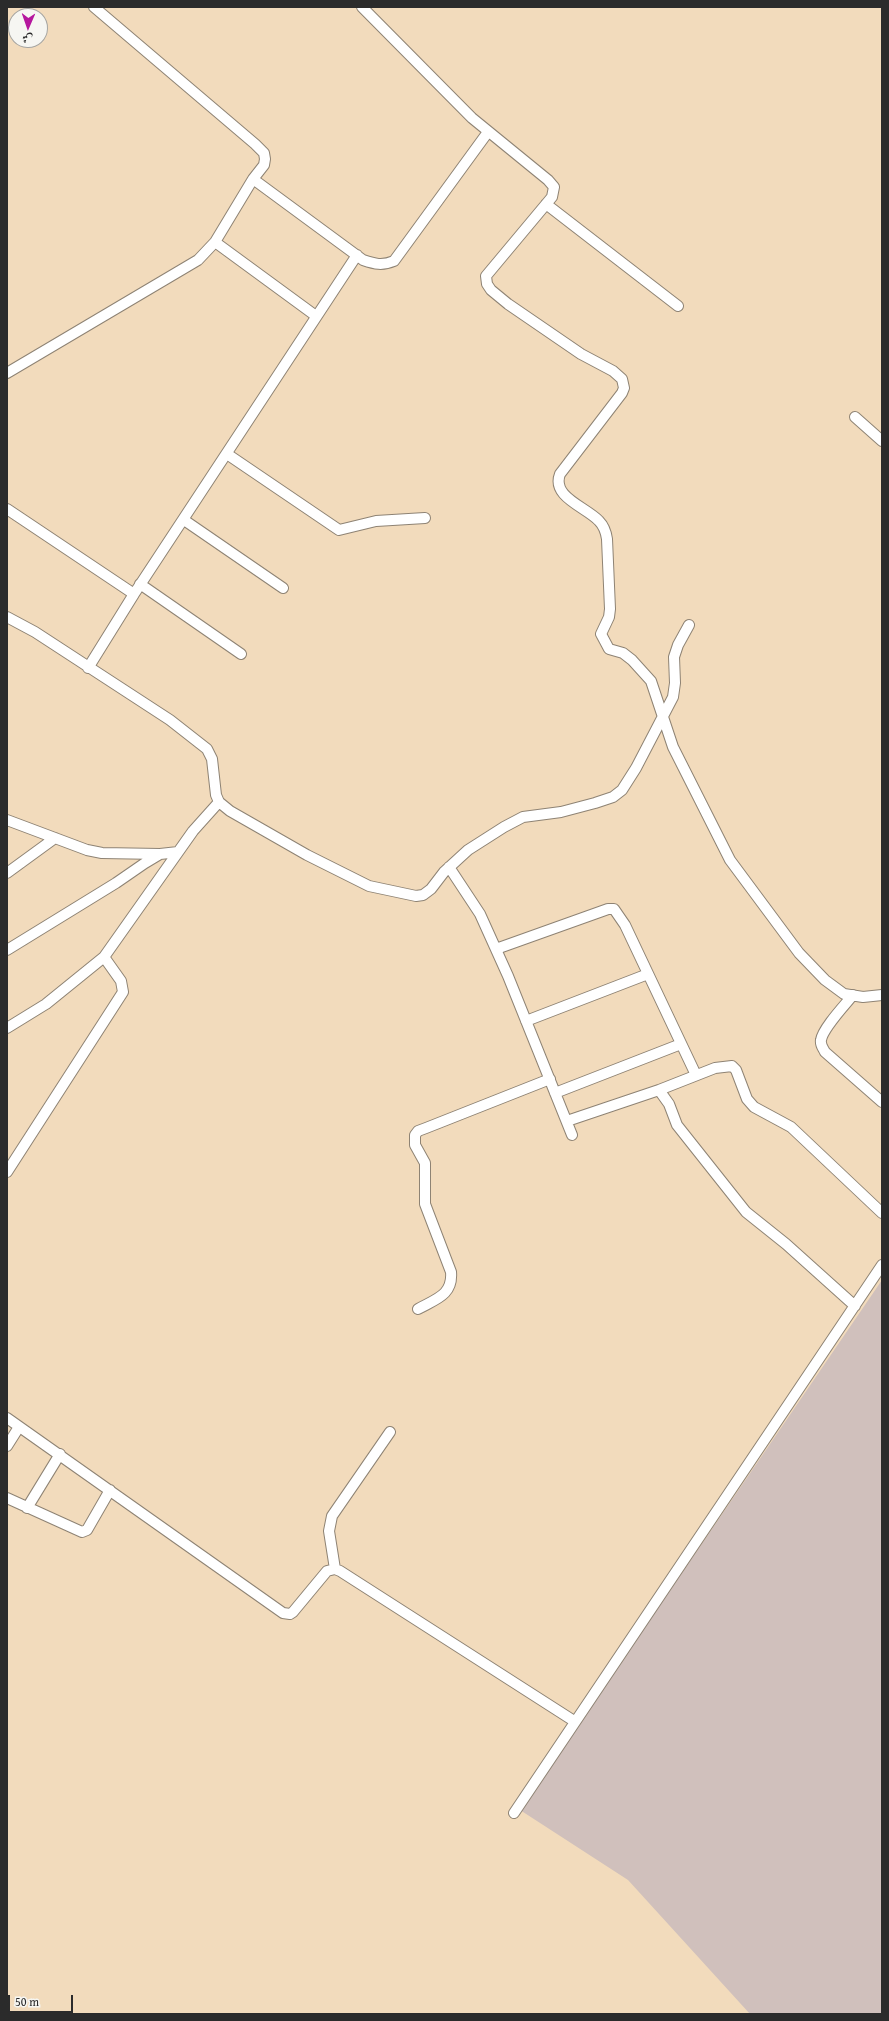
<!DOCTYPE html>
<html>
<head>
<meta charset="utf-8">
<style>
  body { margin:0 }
  #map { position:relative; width:889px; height:2021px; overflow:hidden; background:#f2dbbc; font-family:"Gentium Book Plus",Amiri,serif }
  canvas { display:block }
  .frame { position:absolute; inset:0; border:8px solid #2b2b2b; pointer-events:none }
  .north { position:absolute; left:8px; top:8px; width:40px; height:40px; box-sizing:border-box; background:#f6f6f2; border:1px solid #a5a5a2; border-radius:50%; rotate:182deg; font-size:11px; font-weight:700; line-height:16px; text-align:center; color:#2b2b2b }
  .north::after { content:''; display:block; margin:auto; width:14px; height:18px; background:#b5179e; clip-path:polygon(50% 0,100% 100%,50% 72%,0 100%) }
  .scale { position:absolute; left:8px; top:1995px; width:65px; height:18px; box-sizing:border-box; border:2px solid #2b2b2b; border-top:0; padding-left:5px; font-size:12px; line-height:14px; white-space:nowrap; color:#2b2b2b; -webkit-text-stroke:3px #f6f6f2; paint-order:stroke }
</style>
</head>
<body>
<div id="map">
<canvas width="889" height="2021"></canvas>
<div class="frame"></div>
<div class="north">ش</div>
<div class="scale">50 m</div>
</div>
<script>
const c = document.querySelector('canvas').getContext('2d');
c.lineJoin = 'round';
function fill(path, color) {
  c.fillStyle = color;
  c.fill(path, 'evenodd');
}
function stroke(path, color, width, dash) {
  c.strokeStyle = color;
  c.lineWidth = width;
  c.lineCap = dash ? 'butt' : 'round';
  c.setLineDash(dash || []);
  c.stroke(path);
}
fill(new Path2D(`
  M882,1280V2014H750L628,1880L520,1810Z`), '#d0c0bc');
const street = new Path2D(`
  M362,7L472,118L548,180L554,187L552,197L486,276L487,284L491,290L508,304L581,354L613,371L622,379L624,388L622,393L560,474C551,497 586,507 599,521C604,526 606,532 607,539L610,609L609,617L601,634L609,649L623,653L632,660L651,681L673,747L730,860L799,953L825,980L844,994L863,997L882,995
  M253,179L363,260C375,264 382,266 394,261L488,132
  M546,204L678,306
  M215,242L316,316
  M7,373L198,260L215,242L253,179L264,165L265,159L264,153L255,144L94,7
  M855,417L882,441
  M227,454L339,530L376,521L425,518
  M7,509L134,594
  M184,520L283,588
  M140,584L241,654
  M7,617L35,632L170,720L207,749L212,759L216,795L219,802L230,811L307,855L369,886L416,896L423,895L431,889L444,872L468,850L504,827L523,817L561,812L595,803L613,797L622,790L636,768L673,697L675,683L674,657L678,645L689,625
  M88,668L134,594L357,255
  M7,820L87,850L102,853L160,854
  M449,867L480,914L508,976L572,1135
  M7,873L55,838
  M496,949L608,909H614L625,925L696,1075
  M7,950L116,883L145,863L160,854L178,852
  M853,995C845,1005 823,1028 821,1040C820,1045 823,1048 825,1052L882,1102
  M526,1021L648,974
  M7,1028L46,1004L104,957L193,831L219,802
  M659,1090L669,1104L677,1125L746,1212L786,1244L855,1306
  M555,1093L681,1044
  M567,1121L659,1090L715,1068L732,1066L736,1070L747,1099L754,1107L791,1127L882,1213
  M7,1172L123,992L121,981L104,957
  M418,1309C436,1299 453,1295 451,1272L425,1204V1163L415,1145V1135L418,1131L426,1128L550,1079
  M7,1418L283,1613L290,1614L293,1612L327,1571L335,1569L340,1571L574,1721
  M7,1446L19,1427
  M7,1498L82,1532L87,1530L110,1490
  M27,1508L60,1454
  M335,1569L329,1531L332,1516L390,1432
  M514,1813L882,1265`);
stroke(street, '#8e8374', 12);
stroke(street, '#fff', 10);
</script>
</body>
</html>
